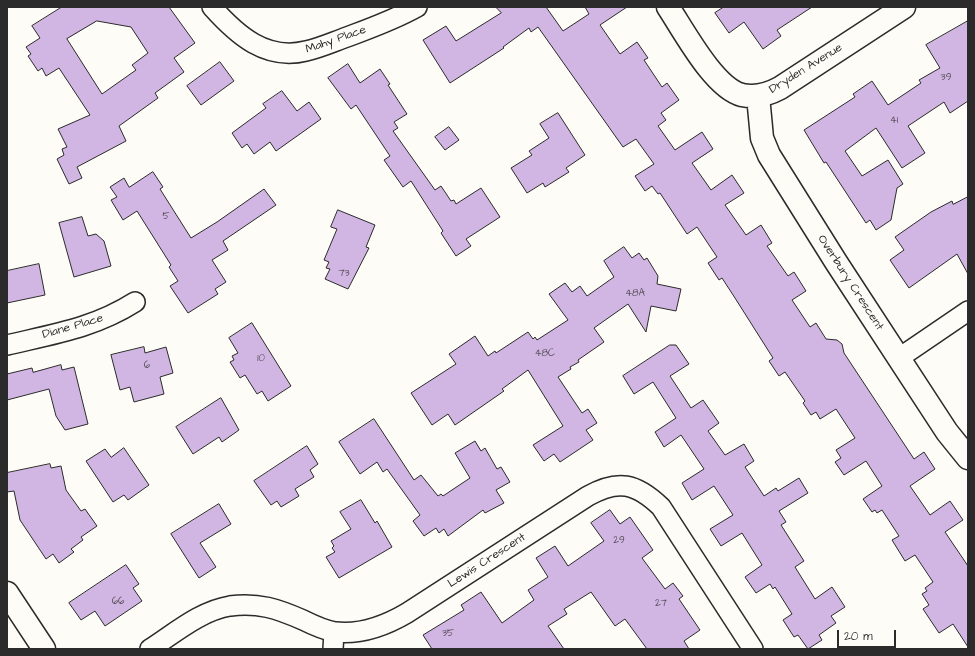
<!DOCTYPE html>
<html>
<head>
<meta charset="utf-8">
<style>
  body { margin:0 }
  #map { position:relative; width:975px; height:656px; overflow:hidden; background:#fdfcf7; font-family:"Architects Daughter",sans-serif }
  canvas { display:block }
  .frame { position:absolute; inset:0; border:8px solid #2b2b2b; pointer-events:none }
  .scale { position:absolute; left:837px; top:630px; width:59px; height:18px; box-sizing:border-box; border:2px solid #2b2b2b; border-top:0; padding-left:5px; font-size:12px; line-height:14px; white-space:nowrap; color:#2b2b2b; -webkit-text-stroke:3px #fdfcf7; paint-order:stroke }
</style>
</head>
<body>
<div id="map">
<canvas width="975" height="656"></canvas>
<div class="frame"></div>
<div class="scale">20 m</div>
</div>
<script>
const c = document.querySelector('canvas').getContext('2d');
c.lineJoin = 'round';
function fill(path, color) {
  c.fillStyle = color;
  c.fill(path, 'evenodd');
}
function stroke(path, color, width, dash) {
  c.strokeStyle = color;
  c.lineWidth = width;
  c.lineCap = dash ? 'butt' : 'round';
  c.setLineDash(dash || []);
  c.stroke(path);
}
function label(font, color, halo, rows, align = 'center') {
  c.font = font + ' "Architects Daughter",sans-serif';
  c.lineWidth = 3;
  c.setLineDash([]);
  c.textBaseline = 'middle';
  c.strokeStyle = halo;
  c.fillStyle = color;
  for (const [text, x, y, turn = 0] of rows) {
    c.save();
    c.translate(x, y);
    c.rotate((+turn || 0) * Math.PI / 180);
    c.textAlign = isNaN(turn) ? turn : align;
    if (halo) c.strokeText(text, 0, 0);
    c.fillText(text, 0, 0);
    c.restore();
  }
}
const building = new Path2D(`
  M62,7H169L195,43L174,58L184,72L155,93L158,98L119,126L126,141L77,167L82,178L69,184L57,159L64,155L62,149L67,147L58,129L90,115L59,68L46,76L42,68L38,71L28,56L31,54L26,47L40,38L32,26ZM97,21L131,27L148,53L132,65L136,70L102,94L67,39Z
  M496,7H546L563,31L589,14L585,7H627L600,25L620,54L637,42L648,58L644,60L662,87L667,83L679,100L661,113L666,120L658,126L675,150L702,132L713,149L692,163L711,190L732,175L744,193L725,205L746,235L761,225L772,243L767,246L788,276L794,272L806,291L792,300L810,327L816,323L826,339L837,340L842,344L844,353L914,459L924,452L935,469L910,486L930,515L950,501L963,520L945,532L968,566V647L953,624L939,633L923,609L929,605L922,594L927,591L925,588L933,582L915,555L905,561L892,540L899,536L882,510L877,513L875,510L872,512L863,499L882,486L866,461L844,475L835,462L841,458L836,450L855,438L836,409L820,419L816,412L811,415L803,403L805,401L785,372L779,376L769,361L773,358L735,298L722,278L719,280L708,263L717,257L697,227L687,234L660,193L658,194L652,186L645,191L635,176L654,164L636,139L623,147L538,27L531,32L529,28L503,47L504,48L450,83L423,40L446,26L456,41L501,13Z
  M724,7H812L777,30L781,36L763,49L744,22L729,33L715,13Z
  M968,21V101L950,113L944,102L908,126L925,153L902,168L876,128L845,151L862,176L888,160L903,184L897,188L891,220L876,230L870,220L866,223L826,162L824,163L804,130L855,97L853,94L872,81L888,105L921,83L919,80L940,68L926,45Z
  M220,62L234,81L201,105L187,86Z
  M348,64L360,83L380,69L390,84L388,85L407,114L394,122L398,128L393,131L435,190L441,186L451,201L454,200L456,204L481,188L500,217L466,239L471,246L456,256L441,233L443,231L411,181L403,187L384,160L390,156L356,105L351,109L328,78Z
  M282,91L297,111L309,102L321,119L276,151L270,142L254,154L247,144L242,148L232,133L266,108L263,104Z
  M558,113L585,155L566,168L569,172L545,187L543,183L527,193L511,168L532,155L529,151L549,138L540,124Z
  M449,127L459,140L445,150L435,137Z
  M153,172L163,187L160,189L191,238L217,222L264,189L276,205L223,241L228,250L212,260L226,282L215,289L218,294L188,313L170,286L178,281L169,267L171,265L137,211L123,220L111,200L117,197L110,187L124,178L129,187Z
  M968,197V274L957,254L909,288L890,260L904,250L895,237L931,212L952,201L953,204Z
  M338,210L375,225L366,247L369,248L348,289L325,279L330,269L326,268L329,262L324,260L337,229L331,227Z
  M82,217L88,236L96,234L104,241L111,266L74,277L59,223Z
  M624,247L632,258L639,253L644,260L647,258L658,276L657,284L681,289L676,311L651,306L646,332L628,304L594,328L604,342L578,360L579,362L570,367L571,369L558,377L582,413L588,409L597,423L586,430L593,440L560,462L554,454L544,461L533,445L563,426L528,370L502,389L504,391L455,425L448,414L432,425L411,393L456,364L449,354L475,336L488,356L495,351L496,353L528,332L533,339L535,337L537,340L568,320L549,294L565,283L572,292L580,286L587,296L614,277L604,261Z
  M39,264L45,295L7,303V271Z
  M252,323L291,386L268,401L262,391L257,394L245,375L240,378L230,362L234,360L232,356L238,353L229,338Z
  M670,345H676L689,364L670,376L691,408L703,400L719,423L708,431L725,455L744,444L754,461L745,467L764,496L776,488L778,491L799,478L808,493L779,511L786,522L781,525L804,561L795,567L815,599L832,587L845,607L831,616L836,623L819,635L822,640L808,649L798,635L794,637L783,620L792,614L775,587L773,589L770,584L756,593L745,577L762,565L742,533L721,546L710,529L733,515L714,486L692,500L682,483L704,469L681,435L664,447L655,432L676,418L653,382L634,394L623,376Z
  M144,347L145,353L166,347L173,373L160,377L164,394L134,402L130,387L120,390L111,355Z
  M61,365L62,370L74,367L88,424L65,430L56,416L49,389L7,400V374L32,368L33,372Z
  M221,398L239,430L222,442L219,437L193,454L176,427Z
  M374,419L414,480L421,475L438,496L441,494L443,496L470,478L455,453L475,441L481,451L485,448L497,469L501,467L510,482L496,490L504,503L485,513L483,510L448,536L444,529L439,533L436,528L424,536L413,521L420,515L387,469L383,472L377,462L360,474L339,442Z
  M307,446L318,464L310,470L314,477L295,489L299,496L281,507L277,501L271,505L254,481Z
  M124,448L149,485L128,500L124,495L113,502L86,461L105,449L111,457Z
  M50,464L51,468L61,466L66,490L81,511L85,509L97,526L81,537L83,540L71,549L74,552L59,563L53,554L46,559L20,520L14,491L7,492V473Z
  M361,500L375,523L377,521L392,547L339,578L326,557L335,552L332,548L334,546L331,541L351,529L340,512Z
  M219,504L231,524L200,543L216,567L199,578L171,534Z
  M610,510L620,524L630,517L653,550L642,558L665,589L673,583L683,596L679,599L700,630L684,641L689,649H647L625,619L615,626L591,592L564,609L567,614L548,626L564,649H432L423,635L464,610L461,605L481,592L502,623L534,600L528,590L548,577L536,558L555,546L568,566L604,541L591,523Z
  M126,565L139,584L133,588L142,601L105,626L95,611L81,620L69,603Z`);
fill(building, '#d1b5e2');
stroke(building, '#2b2b2b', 1);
const street = new Path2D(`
  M212,7C237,35 266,61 306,51C320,48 333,42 347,37C371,28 394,20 417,7
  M7,345C54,334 94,328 135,302
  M899,358L968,311
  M150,649C175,633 200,611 230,606C258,602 278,609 303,620C313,625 324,630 335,632C361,635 385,626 407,613L588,496C618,479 636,483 661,507L753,649
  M333,649L334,632`);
const secondary = new Path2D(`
  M668,7C684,31 714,88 742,95C756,98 769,94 780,88L904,7
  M758,96L762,138L769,155L836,262L947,432L968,458
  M7,593L44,649`);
stroke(street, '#2b2b2b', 22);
stroke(secondary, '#2b2b2b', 25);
stroke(street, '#fdfcf7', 19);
stroke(secondary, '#fdfcf7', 22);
label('10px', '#544e59', null, [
  ["39",946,78],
  ["41",894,121],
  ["5",166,217],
  ["73",344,274],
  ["48A",635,294],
  ["48C",545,354],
  ["10",261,359],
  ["6",147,366],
  ["29",619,541],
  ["66",118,602],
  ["27",661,604],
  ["35",448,634]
]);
label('12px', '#2b2b2b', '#fdfcf7', [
  ["Mahy Place",336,40,-19],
  ["Dryden Avenue",806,69,-32],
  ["Overbury Crescent",850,283,57],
  ["Diane Place",73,327,-16],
  ["Lewis Crescent",487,561,-33]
]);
</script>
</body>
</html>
